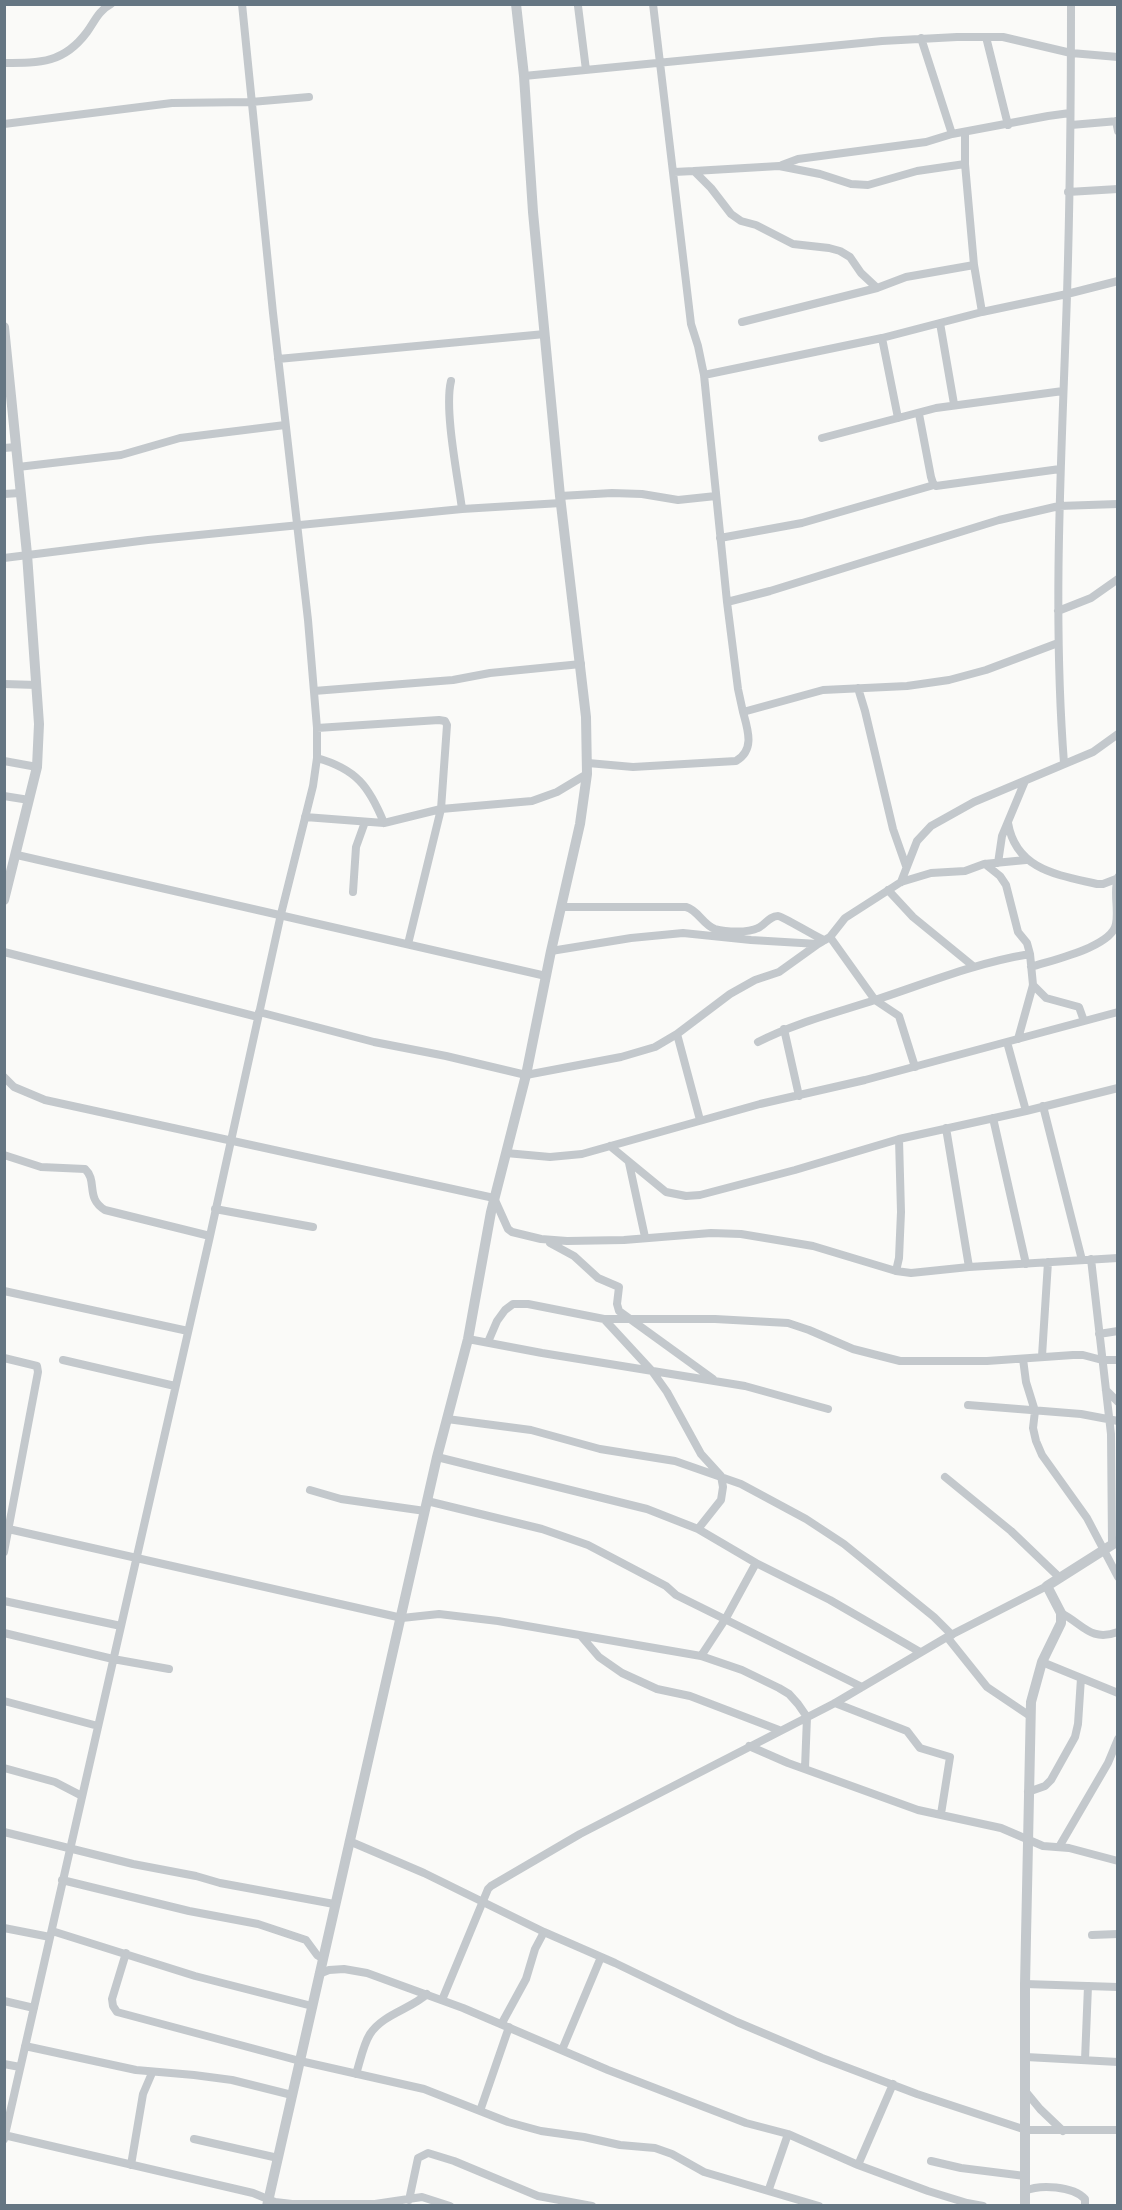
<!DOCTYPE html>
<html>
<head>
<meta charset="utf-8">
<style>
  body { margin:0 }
  #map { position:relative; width:1122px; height:2210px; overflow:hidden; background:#fafaf8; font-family:Lato,sans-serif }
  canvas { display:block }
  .frame { position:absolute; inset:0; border:6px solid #657683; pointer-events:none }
</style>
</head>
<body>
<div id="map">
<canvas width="1122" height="2210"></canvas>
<div class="frame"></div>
</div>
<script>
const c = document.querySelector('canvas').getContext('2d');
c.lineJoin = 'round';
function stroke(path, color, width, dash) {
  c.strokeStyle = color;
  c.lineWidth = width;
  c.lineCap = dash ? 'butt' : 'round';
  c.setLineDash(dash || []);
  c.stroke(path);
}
stroke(new Path2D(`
  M653,4L691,324L698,346L704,375L727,602L738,689L743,712L823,690L907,686L949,680L986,670L1058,643
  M578,6L586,70
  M986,37L1008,125
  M921,38L952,134
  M4,63C41,63 64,63 87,32C95,21 98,11 111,4
  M524,76L882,41L957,37H1003L1071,53L1118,57
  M1116,121L1118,131
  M4,124L172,103L251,102L309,97
  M1071,125L1118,121
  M965,132V164
  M782,165L798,159L926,142L952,134L1048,116L1070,113
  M694,171L779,166L820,174L851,184L868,185L917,171L965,164L974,265L982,312
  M674,172L694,171L711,188L731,214L741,221L756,225L793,244L829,248L840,251L850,257L861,273L877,288L906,277L974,265
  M1068,192L1118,189
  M742,322L877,288
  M940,323L954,404
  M882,338L898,418
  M278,359L545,334
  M704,375L882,338L982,312L1067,294L1118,281
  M451,381C444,410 458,478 462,509
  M919,414L931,477L933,483L936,486L1060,469
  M822,438L936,408L1063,391
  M4,448L16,447
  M18,467L121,455L180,438L285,425
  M4,494L20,493
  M560,496L612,493L642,494L678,500L716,496
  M720,538L802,523L934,485
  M4,558L148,540L462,509L561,503
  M727,602L770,591L999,520L1059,506L1118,504
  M1058,611L1091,598L1118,579
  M4,684L37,685
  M858,688L865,711L893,829L906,866
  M314,691L453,680L490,673L581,664
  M317,728L439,720L445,721L447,725L441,809L408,944
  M317,758C356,769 369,786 384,823
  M4,761L37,767
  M588,763L633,767L736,761C755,750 748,730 743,712
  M1064,763C1052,607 1062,451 1067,295C1070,198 1071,101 1071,4
  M4,796L29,800
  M305,817L384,823L441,809L532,801L557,792L587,774
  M1008,823C1016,870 1058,875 1097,884H1103L1116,879
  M17,855L546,976
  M998,863L1002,836L1025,781
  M985,864L1000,876L1006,885L1018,932L1027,943L1030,954L1033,985L1018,1039
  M901,882L917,841L931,826L974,802L1093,752L1118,734
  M888,890L913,917L973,966
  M353,892L356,847L365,822
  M561,907H686C698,910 703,925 715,929C726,932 748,933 758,928C765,925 769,916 778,916C782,916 816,937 824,940
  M830,937L875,1000L899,1016L915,1067
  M551,951L631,938L683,933L751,940L818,944L830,937L845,918L901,882L931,873L965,871L984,864L1026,860
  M4,952L258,1017
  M1031,967C1052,960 1112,947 1116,924C1119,909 1113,891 1118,877
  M1033,985L1046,998L1079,1007L1084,1021
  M259,1012L374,1042L446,1056L526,1075L621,1057L655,1047L677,1034L730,994L755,980L779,972L818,944
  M784,1029L799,1096
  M677,1034L700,1120
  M758,1042C795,1023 835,1013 875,1000C927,983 975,963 1030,954
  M1007,1042L1026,1111
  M4,1077L14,1087L45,1100L494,1198L508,1229L512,1232L541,1239L567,1241L624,1240L711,1233L741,1234L813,1246L896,1271L911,1273L969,1267L1118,1258
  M1043,1106L1082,1260
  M993,1118L1026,1264
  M946,1128L969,1267
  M610,1146L666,1192L686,1196L700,1195L795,1170L899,1139L1026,1111L1118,1088
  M506,1153L550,1157L582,1154L760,1104L865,1080L1118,1012
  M4,1155L41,1167L85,1169C98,1181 85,1198 105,1210L210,1236
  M629,1163L645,1237
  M215,1209L313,1227
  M550,1243L574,1256L598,1278L619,1287L617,1304L619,1311L713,1379
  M1091,1259L1111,1434L1112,1544
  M896,1271L899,1258L901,1212L899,1139
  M4,1291L188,1331
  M604,1319H715L788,1323L809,1330L853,1349L900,1361H987L1073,1355H1083L1102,1360H1118
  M1099,1334L1118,1331
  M468,1339L542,1353L745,1386L828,1409
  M488,1342L497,1321L505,1310L513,1304H528L604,1319L652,1371L667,1392L701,1454L721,1476L723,1487L721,1500L698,1529
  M1042,1356L1048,1262
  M4,1358L37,1366L38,1372L4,1552
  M1023,1359L1026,1382L1035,1411L1033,1428L1036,1441L1042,1455L1087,1518L1118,1577
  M63,1360L175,1386
  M1106,1390L1118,1402
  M968,1405L1081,1414L1118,1421
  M447,1419L531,1430L600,1449L675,1461L741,1484L806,1519L844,1544L934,1617L952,1635
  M437,1457L647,1509L698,1529L756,1563L830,1600L920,1652
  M945,1477L1011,1531L1060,1578
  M310,1490L341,1499L425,1511
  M427,1501L542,1529L588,1545L666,1586L676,1595L862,1687
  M4,1528L402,1618L439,1614L498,1621L701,1656L742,1670L779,1688L789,1694L798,1704L807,1717L805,1768
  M4,1601L121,1626
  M1061,1613C1083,1624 1090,1642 1118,1632
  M4,1633L113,1659L169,1669
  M581,1636L599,1657L622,1673L657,1689L690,1696L779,1730
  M947,1637L987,1687L1030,1716
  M701,1656L726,1618L756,1563
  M1042,1662L1118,1693
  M4,1701L98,1726
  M835,1703L907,1731L920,1748L950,1757L941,1814
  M749,1746L788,1763L918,1810L1001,1828L1043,1846L1069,1848L1118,1861
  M4,1768L55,1782L82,1796
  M1028,1792L1045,1786L1051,1780L1075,1737L1078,1724L1081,1678
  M4,1832L133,1864L196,1876L220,1883L334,1904
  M349,1841L424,1873L544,1932L615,1963L737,2022L822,2058L917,2094L1026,2130H1118
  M1059,1847L1108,1763L1118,1739
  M62,1880L189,1911L258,1924L306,1940L317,1955L322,1958
  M4,1928L50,1937
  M52,1931L195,1976L312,2006
  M1092,1935L1118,1934
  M126,1953L112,1999L113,2006L117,2012L300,2061L424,2089L508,2122L541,2131L584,2137L620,2145L655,2148L672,2154L704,2172L819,2206
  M319,1974L329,1970L344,1969L367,1973L463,2008L608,2070L746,2123L788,2134L858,2165L928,2191L967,2203L983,2206
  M1025,1984L1118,1987
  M442,2000L488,1889L491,1886L580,1834L835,1703L947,1637L1047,1586
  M4,2001L34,2008
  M502,2023L526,1979L535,1949L544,1932
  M25,2046L136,2070L194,2075L232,2080L292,2095
  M562,2050L601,1957
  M1026,2057L1118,2062
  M1085,2060L1088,1986
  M4,2064L20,2067
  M356,2074C360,2062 363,2045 370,2034C383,2014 411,2009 427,1994
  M1026,2092L1040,2109L1063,2131
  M480,2111L509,2027
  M4,2135L253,2193L275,2202L292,2204H375L422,2197L450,2206
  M4,2139L210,1236L281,914L313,786L317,758V728L308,620L273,313L242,4
  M194,2139L278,2158
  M931,2161L961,2168L1025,2176
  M131,2165L143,2094L152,2073
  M858,2165L893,2084
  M769,2189L788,2134
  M1025,2191C1040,2184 1073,2186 1085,2199V2206
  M409,2200L418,2158L428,2153L454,2161L538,2196L592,2206`), '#c3c8cc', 8);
stroke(new Path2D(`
  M4,327L27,554L39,724L37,767L4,900
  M267,2206L437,1457L468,1339L491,1212L526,1075L551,951L580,824L587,774L586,717L560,496L533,212L524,76L516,4
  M1025,2206V1984L1031,1702L1042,1662L1061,1623V1613L1047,1586L1118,1541`), '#c3c8cc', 10);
</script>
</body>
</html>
